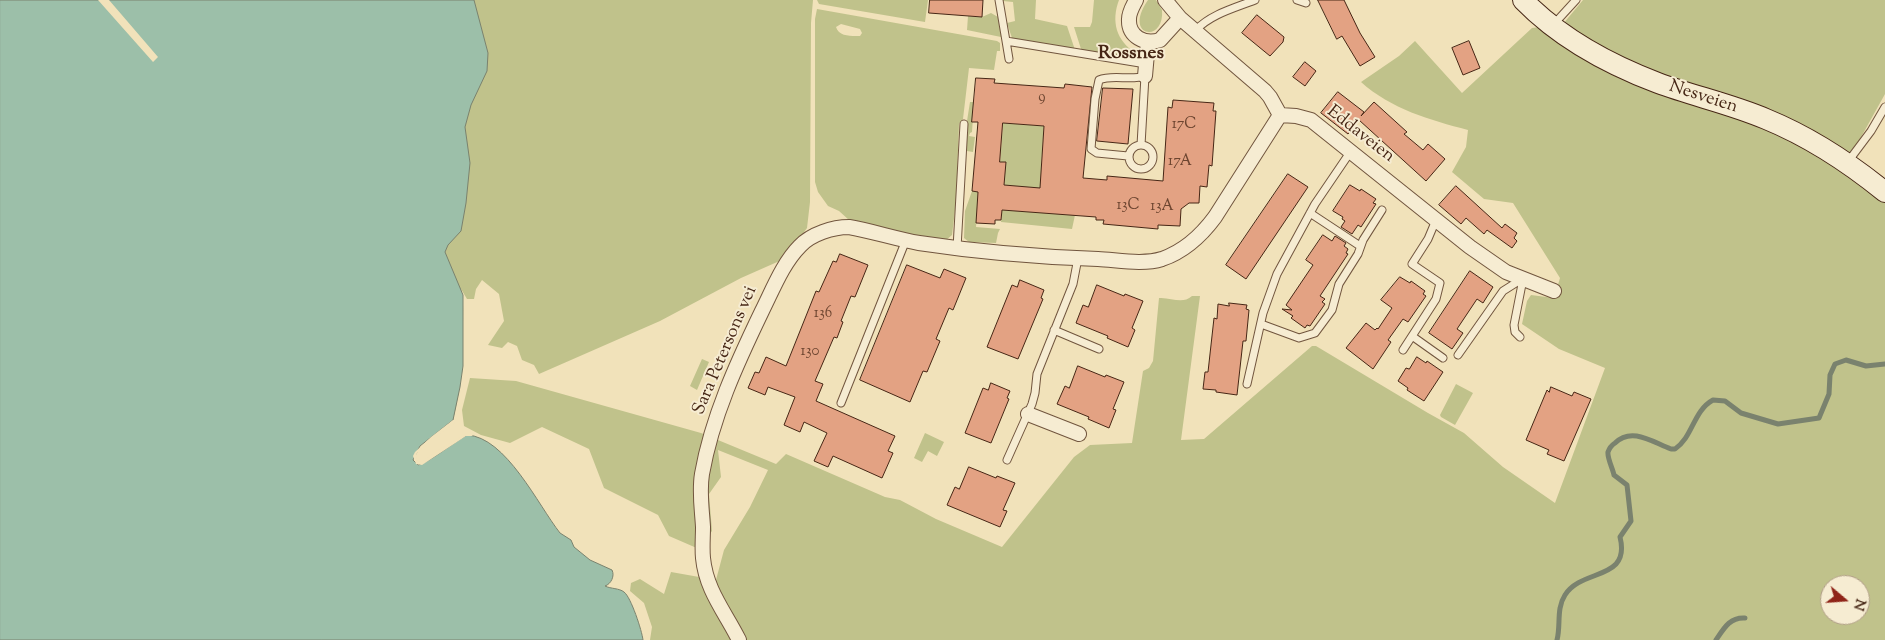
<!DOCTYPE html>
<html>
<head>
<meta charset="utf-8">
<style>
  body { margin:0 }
  #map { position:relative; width:1885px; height:640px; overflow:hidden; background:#f1e2ba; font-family:"Sorts Mill Goudy",serif }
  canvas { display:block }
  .north { position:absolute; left:1820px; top:575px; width:50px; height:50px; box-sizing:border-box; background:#f6ecd2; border:1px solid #b09d86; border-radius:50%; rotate:108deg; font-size:14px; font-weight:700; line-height:20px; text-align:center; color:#462615 }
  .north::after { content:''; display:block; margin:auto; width:18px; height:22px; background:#8f2418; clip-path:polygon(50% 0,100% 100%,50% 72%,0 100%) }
</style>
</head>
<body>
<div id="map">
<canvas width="1885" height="640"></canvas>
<div class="north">N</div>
</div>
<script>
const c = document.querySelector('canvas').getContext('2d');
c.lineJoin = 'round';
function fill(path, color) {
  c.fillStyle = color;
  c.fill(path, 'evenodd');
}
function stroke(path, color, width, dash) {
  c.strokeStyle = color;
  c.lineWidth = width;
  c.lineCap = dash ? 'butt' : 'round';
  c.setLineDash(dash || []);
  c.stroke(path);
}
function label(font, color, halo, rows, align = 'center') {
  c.font = font + ' "Sorts Mill Goudy",serif';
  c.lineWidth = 4;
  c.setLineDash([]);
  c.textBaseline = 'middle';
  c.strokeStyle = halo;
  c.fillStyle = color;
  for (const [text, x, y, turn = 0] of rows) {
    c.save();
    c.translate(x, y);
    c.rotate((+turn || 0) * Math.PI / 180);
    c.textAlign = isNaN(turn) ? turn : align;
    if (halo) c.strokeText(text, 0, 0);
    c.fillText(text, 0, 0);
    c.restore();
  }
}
fill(new Path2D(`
  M315,0H813L811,23L810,202L807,228L784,259L741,278L660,321L539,374L534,365L522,360L517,346L508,342L502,348L488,345L504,321L499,294L482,280L476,289L474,299H467L461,289C464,301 463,315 463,327C463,359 461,389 453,420Z
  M817,0H928L925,22L819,4Z
  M1003,0H1036L1035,19L1067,26L1075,50L1012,38L1007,23L1015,21L1013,2L1003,1Z
  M1094,0H1119C1111,21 1116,41 1136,53L1135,59L1085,52L1081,49L1074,27H1090L1092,22Z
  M1148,0H1156L1162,10C1165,44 1122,37 1148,0Z
  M1583,0H1885V94L1850,157L1885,184V640H650L652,627L644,603L630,591L631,583L640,579L664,594L671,572L716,580L724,550L750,507L768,470L718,450L721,477L709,494L712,531L699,549L669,536L658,515L604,488L589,449L542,427L510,443L481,435L464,426L462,410L470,378L516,381L701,433L776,464L786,454L885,497L900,500L936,519L1002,547L1074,457L1090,445L1132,443L1143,371L1149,368L1153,361L1159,298C1171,297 1182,305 1192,296H1200L1181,440L1204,439L1312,346H1316L1428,413L1464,433L1503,467L1555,503L1605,368L1559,349L1522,324L1527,301L1531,295L1554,298L1560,278L1513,203L1484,199L1452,172L1466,147L1468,130C1430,120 1391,109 1361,82L1399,56L1415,41L1462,93L1532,28L1563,24ZM1830,585H1860V615H1830Z
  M817,9L997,41L1000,43V51H997L994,70L969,68L963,119L959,124L956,202L952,235L945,241L907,236L862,222L849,220L839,211L828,206L818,192L815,182V19ZM841,24L860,29L862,33L860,36C852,36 839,37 836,27Z
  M991,13L998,17L1002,32L1001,37L967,30L968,16L982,17Z
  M970,102H974L972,132L970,133L969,136L975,137L973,152L967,151V121Z
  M1003,123L1044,126L1041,167L1045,189L1004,185L1005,162H1000Z
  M972,191L978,192L976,227L1000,229L998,233L996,243L969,242L964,238L965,211Z
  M1002,210L1075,215L1072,229L1001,222Z
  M702,359L709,362L697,390L690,386Z
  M1456,384L1473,393L1455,425L1441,417L1440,415Z
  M925,433L944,442L937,456L928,451L922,462L914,458Z`), '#c0c28b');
const water = new Path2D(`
  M0,0H474L488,53L487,71L471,105L465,127L470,163L466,203L461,231L448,245L445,252L463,295V366L460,387L453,420L420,446L413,460L418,465C430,462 454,442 467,435C506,437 538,505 560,533L571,540L574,547L590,560L612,570C615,576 611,584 605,586C611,589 619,588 624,592C631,597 642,631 643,640H0Z`);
fill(water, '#9cbfa9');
stroke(water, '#7a826e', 1);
fill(new Path2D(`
  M98,0H109L158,57L153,62Z
  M453,420L455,422L453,425L432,439L417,453L416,457L417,462L423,461L435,452L465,434L469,433L473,436H466L422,465L416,464L413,456L415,452L431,437Z`), '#f1e2ba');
stroke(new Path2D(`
  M1557,640C1561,625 1556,609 1565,595C1582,568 1631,581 1620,537L1631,521L1627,485L1614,475C1613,469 1607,458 1608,452C1609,449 1612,445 1615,443C1632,426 1654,443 1671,449H1675C1693,437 1693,411 1713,400L1725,401L1741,413L1778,424L1819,418L1829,394L1830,375L1835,364L1846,360L1866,366L1885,364
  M1716,640C1724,628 1730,617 1745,618`), '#7a826e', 5);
const building = new Path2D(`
  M930,0H983L982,17L929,13Z
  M1318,0H1344L1360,33L1375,57L1360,66L1342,36L1337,39Z
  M1257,15L1284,37L1283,42L1270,56L1242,33Z
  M1469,41L1480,68L1463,75L1452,48Z
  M1305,62L1316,71L1305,86L1293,77Z
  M976,78L995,79L994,83L1064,88L1065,84L1092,87L1083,178L1107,180V176L1163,181L1168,107L1172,108L1173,100L1214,103L1213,111H1216L1212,166L1209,165L1207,187L1200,186L1199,203H1189L1181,209L1180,226L1158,225V229L1103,224L1104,220H1096V217L1002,210L1001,220H995V224L976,223L978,192L972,191L978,122H972ZM1003,123L1044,126L1040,188L1004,185L1006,162H1000Z
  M1103,88L1133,89L1128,144L1097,141Z
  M1338,92L1364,112L1361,116L1374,102L1407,132L1404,134L1423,150L1428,144L1445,159L1426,181L1359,120L1348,134L1321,113Z
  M1288,174L1308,187L1246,279L1226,265Z
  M1350,185L1360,191L1361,189L1376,199L1373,203L1376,204L1361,227L1358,225L1352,234L1341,227L1345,221L1342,219L1343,217L1333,211Z
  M1456,186L1502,228L1505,224L1517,233L1514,238L1517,241L1512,248L1487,230L1484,234L1466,218L1461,224L1439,205Z
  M1323,235L1332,241L1335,236L1346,243L1344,246L1348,249L1346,253L1348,254L1320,296L1325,299L1322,302L1325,304L1310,326L1307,325L1305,328L1291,318L1293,316L1282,309L1292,310L1286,305L1313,265L1306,260Z
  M840,254L868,265L855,297L851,296L841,321L843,322L837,338L834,337L815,381L823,384L816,401L895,436L888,451L893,453L882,478L833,456L828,467L814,461L827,433L804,422L800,432L784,425L795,397L768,387L765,395L748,388L755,372L759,373L766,357L786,366L816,291L819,292L833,261L836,262Z
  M907,265L940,278L944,269L966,278L953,310L949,308L936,339L940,341L927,372L923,371L910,402L860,380Z
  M1470,271L1493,287L1483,303L1477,299L1457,329L1463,333L1452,349L1429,333Z
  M1400,277L1410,283L1411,281L1425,291L1423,294L1426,296L1408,322L1403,319L1388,340L1391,342L1373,369L1346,348L1366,323L1375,330L1377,328L1378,329L1392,308L1381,300Z
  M1020,280L1044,290L1041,298L1043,299L1018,359L987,347L1012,285L1017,287Z
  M1097,285L1124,296L1125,294L1143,301L1132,328L1135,330L1128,347L1107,338L1108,336L1076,323L1083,305L1088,307Z
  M1229,303L1247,305L1246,309L1249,310L1246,341H1243L1237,395L1216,392V390L1203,389L1205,372H1208L1214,318L1217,319L1218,304L1229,306Z
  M1417,357L1426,363L1427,361L1443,372L1424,401L1407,390L1408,388L1398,381L1406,368L1409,369Z
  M1078,366L1105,377L1106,375L1124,382L1113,409L1116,410L1109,428L1088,419L1089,417L1057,404L1065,386L1069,388Z
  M991,383L1010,391L1007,398L1009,399L991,443L965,433L983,388L988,390Z
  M1551,387L1572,396L1574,392L1591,399L1564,461L1547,454L1549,450L1526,440L1547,390L1549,392Z
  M969,467L996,478L997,476L1015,483L1003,510L1007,511L1000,527L947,505L955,487L959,489Z`);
fill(building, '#e3a283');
stroke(building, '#462615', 1);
const service = new Path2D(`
  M999,0L1006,41L1146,64
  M1297,0L1306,3
  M1554,24L1576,0
  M1196,30C1211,14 1235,8 1255,0
  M1006,41L1009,59
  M1129 157a12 12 0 1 1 24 0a12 12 0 1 1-24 0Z
  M1128,156L1097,153L1091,149L1095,99L1099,80C1113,74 1130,81 1145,76L1141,145
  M1847,163L1871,131L1885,107
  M1310,213L1360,246
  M957,248L964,124
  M1261,324L1299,338L1315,333L1332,310L1339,284L1358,254L1363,240L1382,210
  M1054,330L1099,349
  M1412,336L1443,358
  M1520,337L1515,332L1514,325L1523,279
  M1403,350L1436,299L1440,283L1412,264L1428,239L1436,220
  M1458,355L1503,291L1522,279
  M1247,384L1263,313L1277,274L1315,204L1351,151
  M841,403L906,240
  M1007,460L1032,404L1035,393L1037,374L1073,284L1078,258`);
const minor = new Path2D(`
  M1136,0C1133,6 1129,12 1129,19C1128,37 1145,45 1160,40L1180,18
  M1165,0L1180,18L1265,91L1270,97L1280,115
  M1145,76L1148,42
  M1280,115L1296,116L1311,120L1470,247L1506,272L1554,291
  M1028,414L1079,434
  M739,640C725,612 706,590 703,558C702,548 703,537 703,527C702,509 699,492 702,474C712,417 737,363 762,311C773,289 783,263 800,246C811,234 833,227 849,227C872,231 896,239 919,243C978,252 1038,257 1098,259C1118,260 1143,265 1162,259C1185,251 1201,236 1215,217L1280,115`);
const secondary = new Path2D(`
  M1523,0C1560,38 1608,64 1658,83C1693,96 1731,104 1766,119C1810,137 1848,162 1885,192`);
stroke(service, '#71553e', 9);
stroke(minor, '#71553e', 16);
stroke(secondary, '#462615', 22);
stroke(service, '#f6ecd2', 7);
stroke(minor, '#f6ecd2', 14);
stroke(secondary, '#f6ecd2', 20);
label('15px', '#6d4530', null, [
  ["9",1042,98],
  ["17C",1184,125],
  ["17A",1180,162],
  ["13C",1128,206],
  ["13A",1162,207],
  ["136",823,314],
  ["130",810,352]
]);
label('18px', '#462615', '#f6ecd2', [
  ["Nesveien",1703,98,18],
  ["Eddaveien",1360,135,38],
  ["Sara Petersons vei",726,351,-67]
]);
label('bold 19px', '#462615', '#f6ecd2', [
  ["Rossnes",1131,55]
]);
</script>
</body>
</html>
